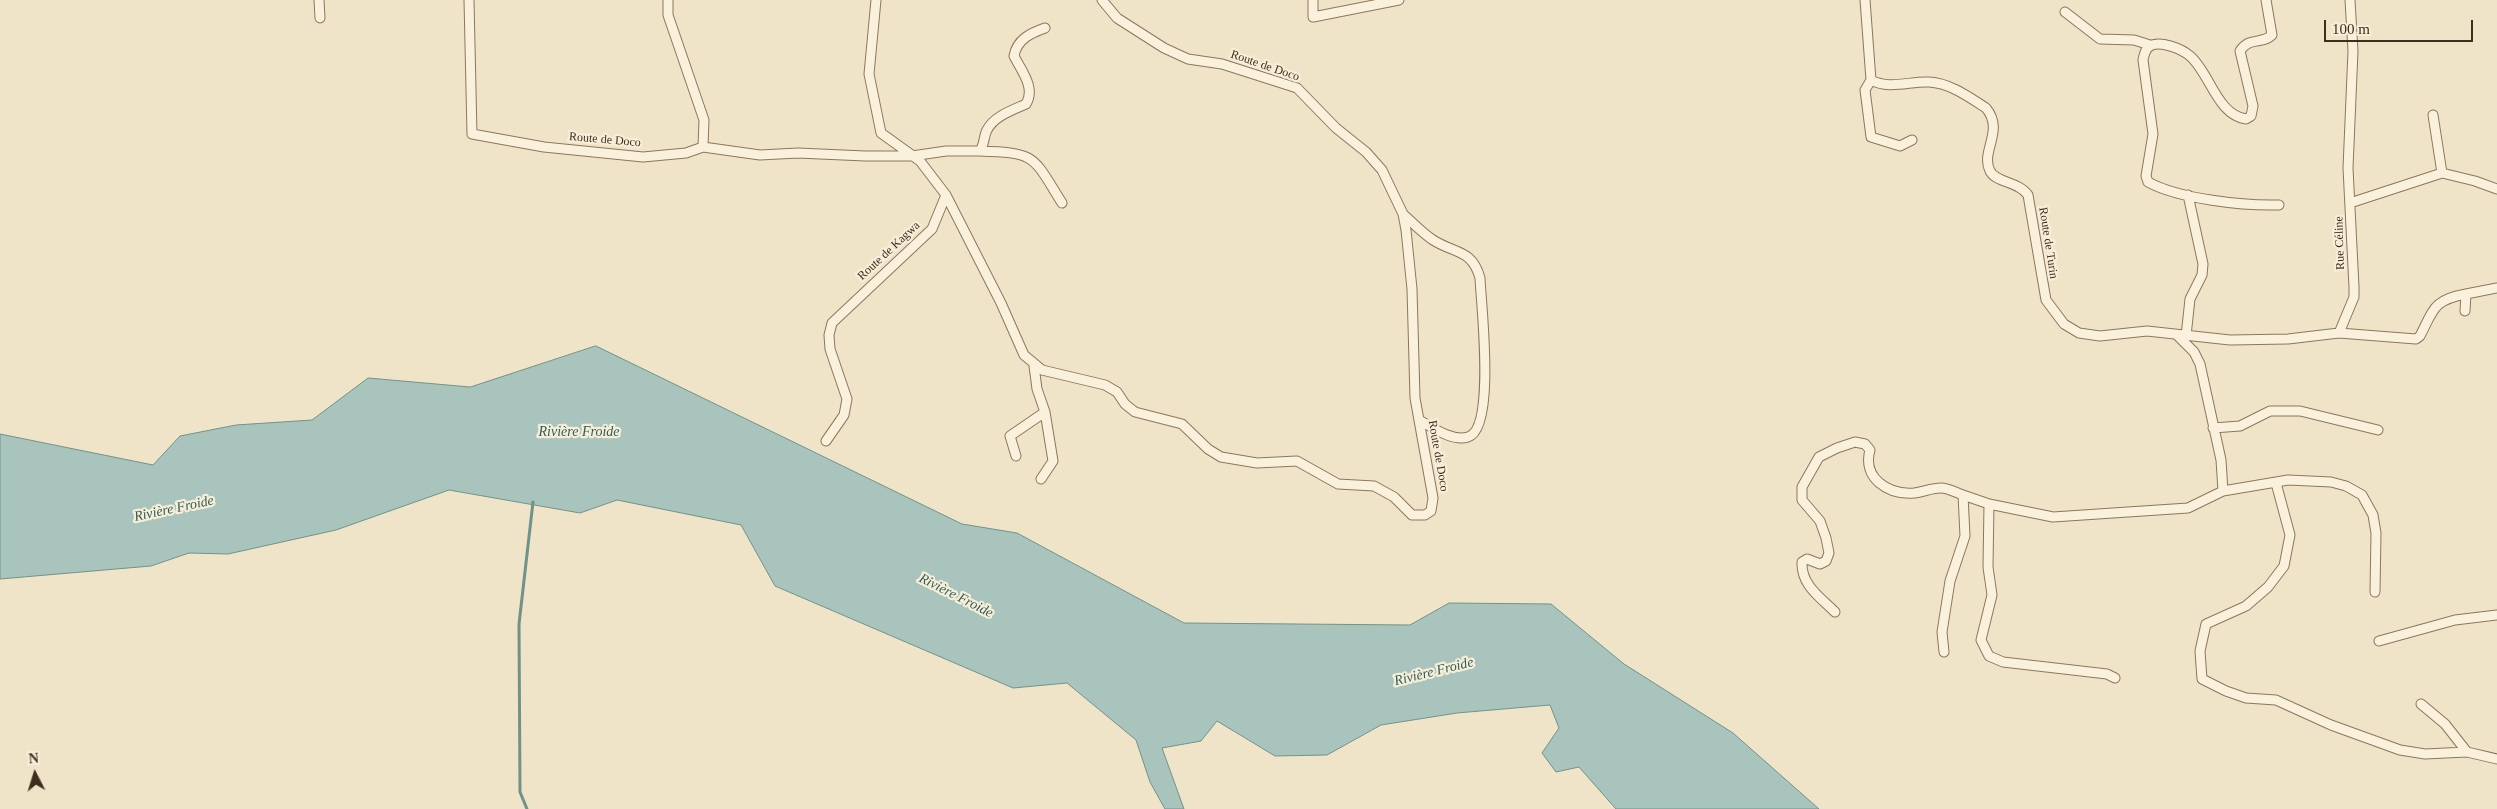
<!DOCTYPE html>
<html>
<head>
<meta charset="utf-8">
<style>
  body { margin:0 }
  #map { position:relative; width:2497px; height:809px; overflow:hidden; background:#f0e4c8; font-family:Georgia,serif }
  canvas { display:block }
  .north { position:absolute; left:10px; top:749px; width:50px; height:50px; -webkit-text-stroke:4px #f7eed8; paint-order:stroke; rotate:355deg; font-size:14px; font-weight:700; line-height:20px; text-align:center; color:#3d2e20 }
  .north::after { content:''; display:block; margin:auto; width:18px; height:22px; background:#3d2e20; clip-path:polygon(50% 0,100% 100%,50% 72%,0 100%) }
  .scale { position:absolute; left:2324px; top:20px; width:149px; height:22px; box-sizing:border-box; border:2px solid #3d2e20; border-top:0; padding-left:6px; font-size:15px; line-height:18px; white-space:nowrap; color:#3d2e20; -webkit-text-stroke:4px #f7eed8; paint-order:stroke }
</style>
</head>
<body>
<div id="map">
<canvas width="2497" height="809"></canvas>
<div class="north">N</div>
<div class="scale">100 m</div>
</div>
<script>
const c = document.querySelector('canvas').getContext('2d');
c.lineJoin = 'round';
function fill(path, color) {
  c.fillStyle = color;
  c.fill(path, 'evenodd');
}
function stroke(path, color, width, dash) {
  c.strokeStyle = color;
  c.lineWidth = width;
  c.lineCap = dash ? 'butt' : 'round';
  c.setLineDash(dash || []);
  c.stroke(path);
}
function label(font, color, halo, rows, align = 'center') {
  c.font = font + ' Georgia,serif';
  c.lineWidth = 4.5;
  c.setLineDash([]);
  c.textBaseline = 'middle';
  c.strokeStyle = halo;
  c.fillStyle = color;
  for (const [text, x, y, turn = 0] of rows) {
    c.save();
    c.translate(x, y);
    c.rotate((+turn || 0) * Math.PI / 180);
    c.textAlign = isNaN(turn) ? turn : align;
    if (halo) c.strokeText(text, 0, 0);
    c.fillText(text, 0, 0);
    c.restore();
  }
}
const water = new Path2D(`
  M596,346L962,524L1017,533L1184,623L1410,625L1449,603L1551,604L1624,664L1733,733L1819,809H1616L1579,767L1556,772L1542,753L1559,728L1550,705L1457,713L1381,725L1327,755L1275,756L1217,721L1201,741L1162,748L1184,809H1165L1150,782L1136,740L1067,683L1013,688L775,586L741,525L617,500L580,513L449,490L336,530L228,554L189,553L151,566L0,579V434L153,465L180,436L236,425L312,420L368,378L470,387Z`);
fill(water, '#a9c4bc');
stroke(water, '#6f938a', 1);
stroke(new Path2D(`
  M527,809L520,792L519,624L533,502`), '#6f938a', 3);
const street = new Path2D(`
  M319,0L320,18
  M469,0L472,134L544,147L643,157L686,153L703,147L760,155L798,153L865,156H912L946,151H979C985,146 983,137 987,130C994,116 1013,110 1026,104C1036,88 1021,70 1014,56C1017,39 1031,33 1045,28
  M668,0V15L704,120L703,147
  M1313,0V17L1399,0
  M1865,0L1871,80C1889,90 1910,81 1929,82C1950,83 1969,97 1986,108C2005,131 1980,151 1990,171C1996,183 2018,181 2028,195L2046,300L2064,324L2079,333L2100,336L2147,331L2230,340L2288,339L2339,333L2354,297V287L2348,168L2353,51L2350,0
  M2266,0L2272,35C2262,45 2250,36 2240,51L2253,106L2251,116L2246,119C2217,115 2210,73 2190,56C2182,49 2160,40 2150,46C2145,49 2144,55 2143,60L2153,134L2146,176L2148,182C2179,199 2244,206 2279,205
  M2065,12L2100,39L2134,40L2150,45
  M1871,80L1865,90L1871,137L1900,146L1912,140
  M2433,115L2442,173L2475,181L2497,189
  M979,151C1037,153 1032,155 1062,203
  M946,195L1001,303L1024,355L1042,370L1105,385L1117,392L1125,404L1135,412L1182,424L1208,449L1221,457L1257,463L1297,461L1338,484L1374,486L1394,497L1412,515H1425L1431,511L1433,498L1415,398L1412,289L1406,230L1403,214L1382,170L1366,152L1336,128L1297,88L1222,64L1188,59L1164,48L1117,18L1102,0
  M2350,203L2442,173
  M1403,214C1413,223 1422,233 1433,240C1455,254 1472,249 1480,278C1481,304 1496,429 1468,437C1452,442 1432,427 1419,420
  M2465,311L2466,294L2497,288
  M2339,333L2416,339L2420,336C2434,309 2433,300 2466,294
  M2177,335L2194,352L2200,364L2221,460L2223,491
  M2186,336L2190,299L2202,275L2203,264L2188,195
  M1034,366L1037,389L1045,412L1053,461L1041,479
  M2213,428L2240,426L2270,411H2300L2378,430
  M826,441L844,415L847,399L830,349L829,335L832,323L932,229L946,195L920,161L881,133L869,74L876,0
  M1016,456L1010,436L1045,412
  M2276,483L2290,535L2284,566L2268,587L2246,606L2206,624L2200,651L2202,679L2226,691L2246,698L2276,700L2331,725L2400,750L2425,754L2467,752L2445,724L2421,704
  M1989,504L1988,567L1992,595L1981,640L1989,656L2003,662L2107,674L2115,678
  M1835,612C1820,597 1801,585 1802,562L1807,559L1820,564L1826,561L1829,553L1826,538L1820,521L1802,500V487L1819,457L1837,448L1855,442L1865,444L1870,450C1862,478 1888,495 1914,493C1923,492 1932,488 1941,488C1948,488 1957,493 1963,495
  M2379,641L2455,620L2497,615
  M1944,652L1942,632L1950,581L1965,536L1963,495L1989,504L2053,517L2188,508L2223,491L2288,480L2331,482L2346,486L2362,495L2373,515L2376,533L2375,592
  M2467,752L2497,759`);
stroke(street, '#8d765c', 11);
stroke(street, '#faf1dc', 9);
label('12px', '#3d2e20', '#f7eed8', [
  ["Route de Doco",1265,66,19],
  ["Route de Doco",605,140,5],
  ["Route de Turin",2048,243,81],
  ["Rue Céline",2340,243,-92],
  ["Route de Kagwa",889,251,-43],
  ["Route de Doco",1438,456,80]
]);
label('italic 14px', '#2f5d5a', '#f7eed8', [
  ["Rivière Froide",579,432],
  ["Rivière Froide",174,509,-12],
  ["Rivière Froide",956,596,27],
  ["Rivière Froide",1434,672,-14]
]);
</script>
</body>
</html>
